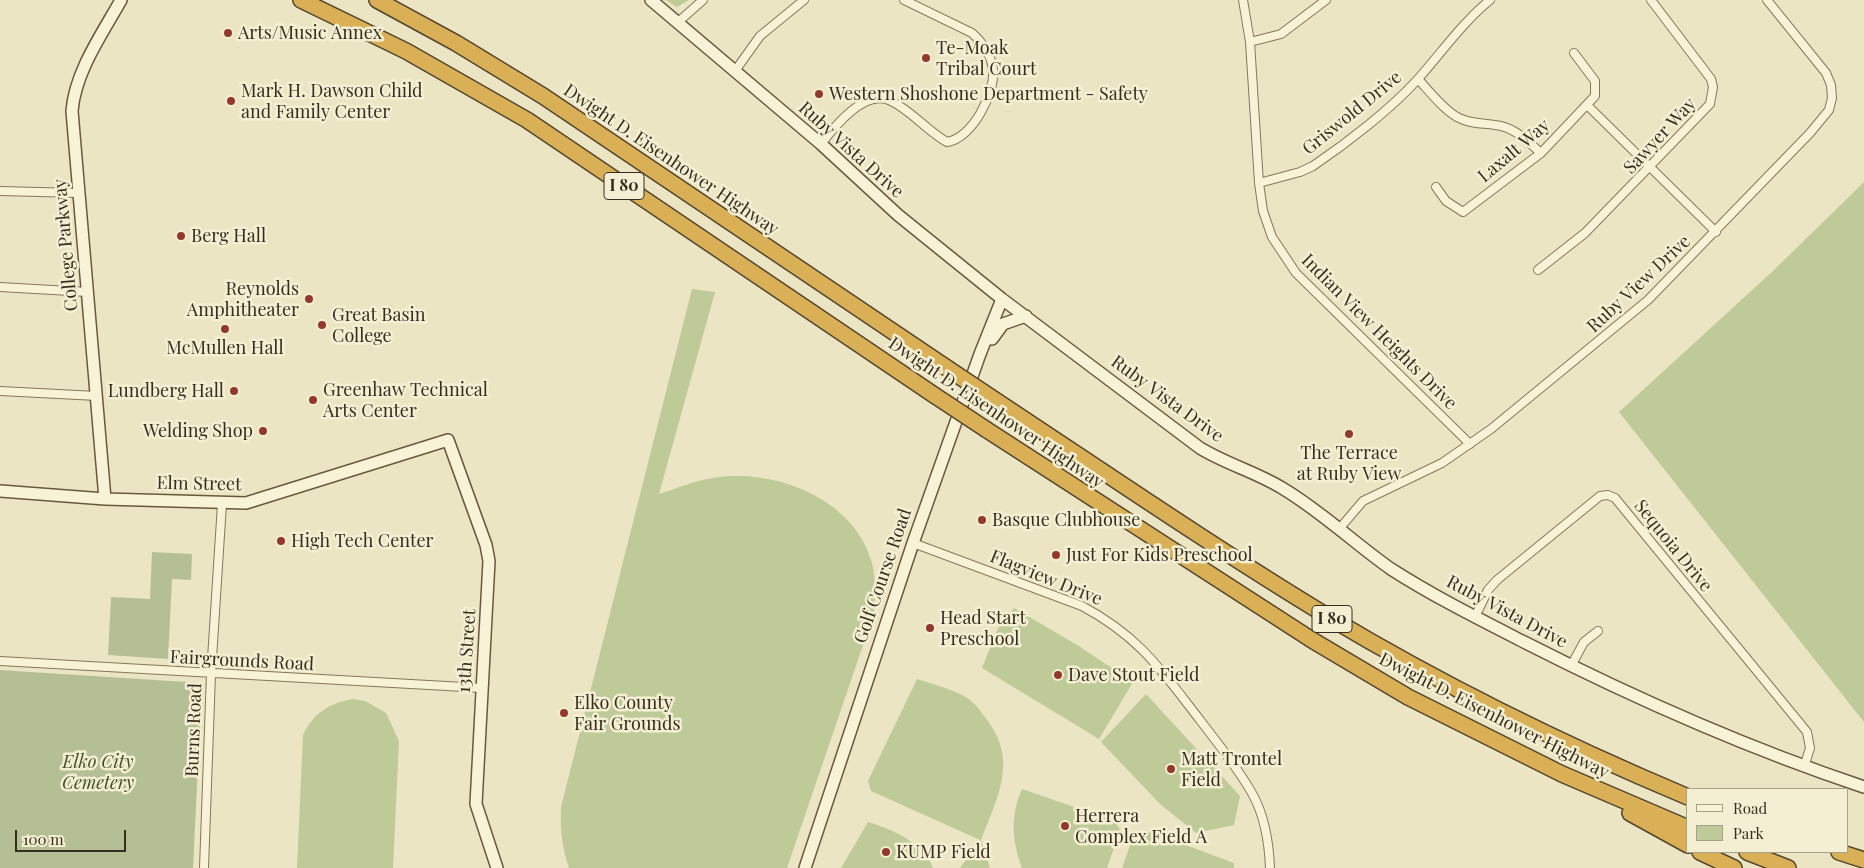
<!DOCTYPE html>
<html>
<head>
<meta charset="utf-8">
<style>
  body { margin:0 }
  #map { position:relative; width:1864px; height:868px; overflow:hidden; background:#ece5c3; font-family:"Playfair Display",serif }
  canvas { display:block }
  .legend { position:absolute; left:1686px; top:788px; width:162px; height:65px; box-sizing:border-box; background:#f4efd2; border:1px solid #a8a18a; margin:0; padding:6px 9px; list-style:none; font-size:15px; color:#362d1e }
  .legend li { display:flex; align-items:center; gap:10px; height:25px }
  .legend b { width:25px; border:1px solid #a8a18a }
  .scale { position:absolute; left:15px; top:830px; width:111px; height:22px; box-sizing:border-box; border:2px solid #362d1e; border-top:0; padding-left:6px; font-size:15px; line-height:18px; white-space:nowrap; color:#362d1e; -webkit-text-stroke:4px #f4efd2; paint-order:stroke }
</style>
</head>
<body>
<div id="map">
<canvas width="1864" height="868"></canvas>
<ul class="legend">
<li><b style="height:6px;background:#f8f2d6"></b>Road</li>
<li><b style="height:14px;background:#beca97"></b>Park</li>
</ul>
<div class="scale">100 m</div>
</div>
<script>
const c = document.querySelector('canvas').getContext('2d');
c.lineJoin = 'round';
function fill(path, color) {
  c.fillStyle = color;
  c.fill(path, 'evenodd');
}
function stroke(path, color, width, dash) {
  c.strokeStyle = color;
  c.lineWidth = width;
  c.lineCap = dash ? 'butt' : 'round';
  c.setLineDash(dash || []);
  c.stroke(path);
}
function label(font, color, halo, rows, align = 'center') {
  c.font = font + ' "Playfair Display",serif';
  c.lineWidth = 5;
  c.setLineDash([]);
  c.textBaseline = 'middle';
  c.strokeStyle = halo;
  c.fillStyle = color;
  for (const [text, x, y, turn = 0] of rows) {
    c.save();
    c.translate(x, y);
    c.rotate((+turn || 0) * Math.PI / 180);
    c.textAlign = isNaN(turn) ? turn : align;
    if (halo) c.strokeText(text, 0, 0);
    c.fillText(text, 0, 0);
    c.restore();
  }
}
fill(new Path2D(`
  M666,0H689L677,7Z
  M1864,182V722L1619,412L1774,270Z
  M692,289L715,292L659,494C678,488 693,481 713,478C774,468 854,498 872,563C876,579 875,596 874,613L787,868H569C562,847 560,829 561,807Z
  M1014,608L1077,645L1133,682L1099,739L982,668L999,626Z
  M917,679C933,684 950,689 964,696C974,701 981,712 988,721C1018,762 997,798 981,840L990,868H960L980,840L871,791L868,781Z
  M1146,694L1240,796L1234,825L1196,833L1160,804L1101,742Z
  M353,699L365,701L386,713L399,741L393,868H297L303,735C313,713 330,703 353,699Z
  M1022,789L1115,821L1120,830L1107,868H1022C1012,841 1010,816 1022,789Z
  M868,822C892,829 924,843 933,868H841Z
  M1145,830L1234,863V868H1122L1133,837Z`), '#beca97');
fill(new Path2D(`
  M152,552L192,554L191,580L172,579L168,659L108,655L111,597L150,599Z
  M0,670L202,683L193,868H0Z`), '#b5bf96');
const street = new Path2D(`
  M1243,0L1250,42L1259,183L1263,211L1272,237L1296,273L1470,444
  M677,23L703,0
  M1250,42L1281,34L1326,0
  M735,71L760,36L804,0
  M1418,79C1430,92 1442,108 1457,117C1470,124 1482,123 1495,125C1515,127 1527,141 1541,153
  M1587,105L1716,232
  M821,144C835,126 865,88 891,101C912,111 927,131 947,142C972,139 996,92 993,69C991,55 982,42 972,33L904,0
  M1259,183L1300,172L1313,166C1347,143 1391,109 1418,79C1442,52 1462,23 1490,0
  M1436,187L1446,201L1463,212L1541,153L1595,96V81L1574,53
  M0,191L79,193
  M1538,270L1585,233L1710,104L1713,87L1711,79L1651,0
  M0,287L88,292
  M0,391L97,396
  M1340,528L1363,501L1442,463L1491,429L1648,300L1810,133L1829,110L1832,98L1831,85L1826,73L1767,0
  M913,543L1082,606C1140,637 1161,670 1200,720C1218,744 1239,769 1253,795C1265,817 1269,843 1270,868
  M1475,617L1488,590L1497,580L1600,496L1608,495L1615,498L1807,732L1810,748L1804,767
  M0,661L482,688
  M1571,666L1584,642L1598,631
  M204,868L211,674L222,504`);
const secondary = new Path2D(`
  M651,0L821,144L898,215L1002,299L1200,448C1226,464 1256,472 1282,488C1321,511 1354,543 1391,569C1433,596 1479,619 1524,642C1634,698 1747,748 1864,787
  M992,339L1003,324L1026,316
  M0,491L105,499L246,503L448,440L486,545L489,561L476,804L497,868
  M105,499L72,111C75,72 102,34 121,0
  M805,868L913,543L980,354L1002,299`);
const highway = new Path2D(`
  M301,0L406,51L527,120L934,395
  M377,0L456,43L543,96L947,368
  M998,402C1107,474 1215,548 1327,616C1442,685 1564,745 1688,797
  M987,430L1312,640L1408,697L1562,774L1688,828
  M1630,813L1688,845
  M1700,852L1734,868
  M1747,852L1788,868
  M1839,852L1864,860`);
stroke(street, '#86775a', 10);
stroke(secondary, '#68583e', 14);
stroke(highway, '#54452f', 18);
stroke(street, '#f8f2d6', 8);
stroke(secondary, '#f8f2d6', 11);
stroke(highway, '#d9b056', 15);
const highwayBridge = new Path2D(`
  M947,368L998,402
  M934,395L987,430`);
stroke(highwayBridge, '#54452f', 18, []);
stroke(highwayBridge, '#d9b056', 15);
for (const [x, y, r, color] of [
  [228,33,5,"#93392c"],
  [926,58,5,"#93392c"],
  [819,94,5,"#93392c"],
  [231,101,5,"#93392c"],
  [181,236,5,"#93392c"],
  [309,299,5,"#93392c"],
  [322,325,5,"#93392c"],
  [225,329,5,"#93392c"],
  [234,391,5,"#93392c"],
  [313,400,5,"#93392c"],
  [263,431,5,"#93392c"],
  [1349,434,5,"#93392c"],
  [982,520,5,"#93392c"],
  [281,541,5,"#93392c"],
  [1056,555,5,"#93392c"],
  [930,628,5,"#93392c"],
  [1058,675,5,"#93392c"],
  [564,713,5,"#93392c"],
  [1171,769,5,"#93392c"],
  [1065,826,5,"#93392c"],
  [886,852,5,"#93392c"]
]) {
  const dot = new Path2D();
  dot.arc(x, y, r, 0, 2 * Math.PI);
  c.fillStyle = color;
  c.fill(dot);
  stroke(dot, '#f4efd2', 2);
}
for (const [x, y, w] of [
  [624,186,40],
  [1332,619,40]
]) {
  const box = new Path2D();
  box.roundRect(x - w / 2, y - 13.5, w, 27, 4);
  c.fillStyle = '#f4efd2';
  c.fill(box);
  stroke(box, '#362d1e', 1);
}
label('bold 16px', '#362d1e', null, [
  ["I 80",624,186],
  ["I 80",1332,619]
]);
label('18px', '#362d1e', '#f4efd2', [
  ["Arts/Music Annex",238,33],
  ["Te-Moak",936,48],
  ["Tribal Court",936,69],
  ["Mark H. Dawson Child",241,91],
  ["and Family Center",241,112],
  ["Western Shoshone Department - Safety",829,94],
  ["Berg Hall",191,236],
  ["Reynolds",299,289,"right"],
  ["Amphitheater",299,310,"right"],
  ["Great Basin",332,315],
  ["College",332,336],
  ["McMullen Hall",225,348,"center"],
  ["Greenhaw Technical",323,390],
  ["Arts Center",323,411],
  ["Lundberg Hall",224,391,"right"],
  ["Welding Shop",253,431,"right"],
  ["The Terrace",1349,453,"center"],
  ["at Ruby View",1349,474,"center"],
  ["Basque Clubhouse",992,520],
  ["High Tech Center",291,541],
  ["Just For Kids Preschool",1066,555],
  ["Head Start",940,618],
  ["Preschool",940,639],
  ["Dave Stout Field",1068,675],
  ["Elko County",574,703],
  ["Fair Grounds",574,724],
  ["Matt Trontel",1181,759],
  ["Field",1181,780],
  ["Herrera",1075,816],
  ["Complex Field A",1075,837],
  ["KUMP Field",896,852]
], 'left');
label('18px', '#362d1e', '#f4efd2', [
  ["Griswold Drive",1352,113,-39],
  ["Sawyer Way",1660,136,-47],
  ["Ruby Vista Drive",851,150,42],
  ["Laxalt Way",1514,151,-40],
  ["Dwight D. Eisenhower Highway",671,160,34],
  ["College Parkway",66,245,-95],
  ["Ruby View Drive",1639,284,-43],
  ["Indian View Heights Drive",1379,332,45],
  ["Ruby Vista Drive",1167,399,36],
  ["Dwight D. Eisenhower Highway",996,413,34],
  ["Elm Street",199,484,1],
  ["Sequoia Drive",1673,546,51],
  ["Golf Course Road",883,576,-71],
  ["Flagview Drive",1046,578,22],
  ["Ruby Vista Drive",1507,612,28],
  ["13th Street",467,651,-86],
  ["Fairgrounds Road",242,661,3],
  ["Dwight D. Eisenhower Highway",1494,716,27],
  ["Burns Road",194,730,-88]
]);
label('italic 18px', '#415225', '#f4efd2', [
  ["Elko City",98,762],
  ["Cemetery",98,783]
]);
</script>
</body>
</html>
